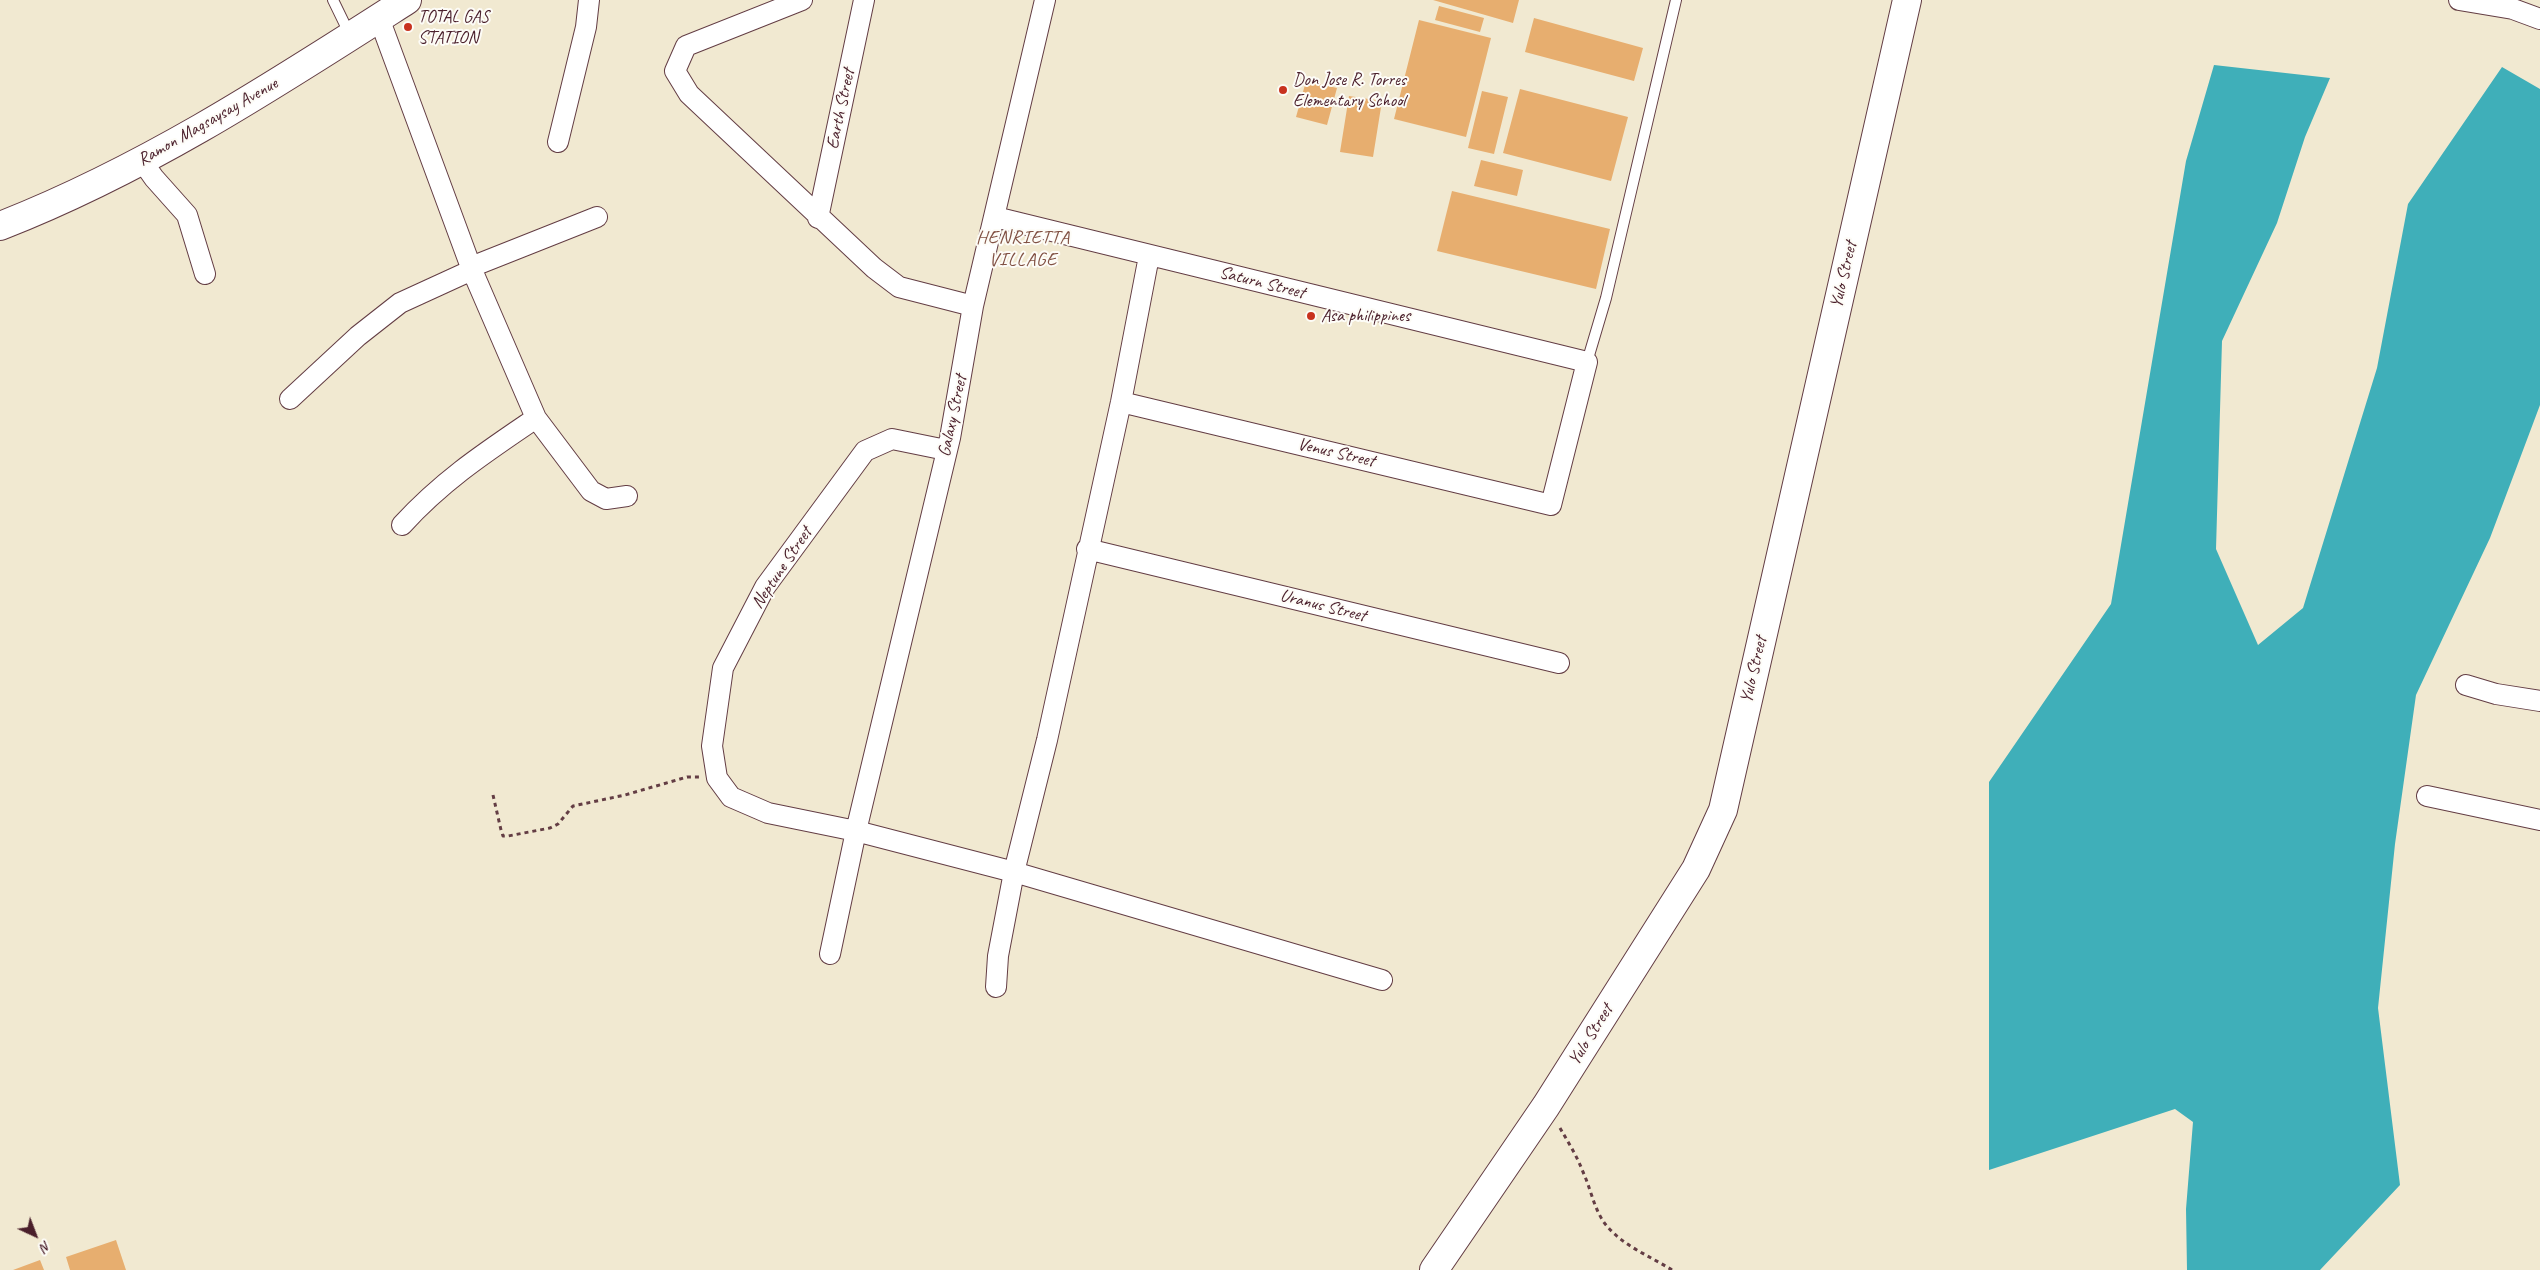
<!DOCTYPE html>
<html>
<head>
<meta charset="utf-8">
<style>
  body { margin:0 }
  #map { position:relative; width:2540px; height:1270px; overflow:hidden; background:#f1e9d1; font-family:Caveat,sans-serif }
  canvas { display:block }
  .north { position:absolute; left:10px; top:1210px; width:50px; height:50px; -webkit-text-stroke:4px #fdfcf7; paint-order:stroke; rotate:137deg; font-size:14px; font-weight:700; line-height:20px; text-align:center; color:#4a1f2b }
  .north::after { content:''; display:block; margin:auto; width:18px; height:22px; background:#4a1f2b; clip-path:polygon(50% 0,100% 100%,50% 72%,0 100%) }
</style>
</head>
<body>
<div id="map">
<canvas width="2540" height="1270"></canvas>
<div class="north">N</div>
</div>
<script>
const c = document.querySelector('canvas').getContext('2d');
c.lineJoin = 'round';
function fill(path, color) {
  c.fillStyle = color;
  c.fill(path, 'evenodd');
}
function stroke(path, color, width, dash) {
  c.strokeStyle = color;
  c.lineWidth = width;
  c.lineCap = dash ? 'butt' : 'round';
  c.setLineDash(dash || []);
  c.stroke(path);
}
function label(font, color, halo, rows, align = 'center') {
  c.font = font + ' Caveat,sans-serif';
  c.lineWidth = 4;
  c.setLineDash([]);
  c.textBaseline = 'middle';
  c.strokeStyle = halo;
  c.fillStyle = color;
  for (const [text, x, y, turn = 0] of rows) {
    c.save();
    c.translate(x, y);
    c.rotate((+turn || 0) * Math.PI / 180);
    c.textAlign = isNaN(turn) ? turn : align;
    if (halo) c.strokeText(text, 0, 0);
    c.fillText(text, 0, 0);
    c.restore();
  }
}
fill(new Path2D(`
  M2214,65L2330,78L2305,137L2277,223L2222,341L2216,549L2258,645L2303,608L2377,368L2408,204L2502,67L2540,89V405L2490,538L2416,695L2395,844L2378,1008L2400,1185L2320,1270H2187L2186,1209L2193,1122L2175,1109L1989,1170V782L2111,604L2186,161Z`), '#3fafb9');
fill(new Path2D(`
  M1433,0H1519L1513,23Z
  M1439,6L1484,18L1480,32L1435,20Z
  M1534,18L1643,48L1634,81L1525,52Z
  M1419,20L1491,38L1466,137L1394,119Z
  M1306,81L1337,88L1327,125L1296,117Z
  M1520,89L1628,117L1611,181L1503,153Z
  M1482,91L1508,97L1494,154L1468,148Z
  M1349,96L1382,101L1373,157L1340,152Z
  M1481,160L1523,170L1517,196L1474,186Z
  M1452,191L1610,229L1596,289L1437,251Z
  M116,1240L126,1270H70L66,1257Z
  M40,1260L44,1270H13Z`), '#e7ae6f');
const lane = new Path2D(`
  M333,0L350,35
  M1587,362L1606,298L1676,0`);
const street = new Path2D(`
  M802,0L686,46L675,71L689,94L874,268L899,287L973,306
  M2459,0L2513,9L2540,19
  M379,18L472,270L536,418C486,452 443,480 402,525
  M558,142L586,27L589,0
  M142,161L154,178L187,215L205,274
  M995,217L1587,362L1551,505L1121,402
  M818,218L864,0
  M471,267L597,217
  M290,399L358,336L400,303L472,270
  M536,418L591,491L606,499L627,496
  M946,450L892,439L865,451L765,587L723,668L712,746L717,778L731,797L768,813L856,831L1014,872L1382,980
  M1087,549L1559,663
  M2466,685L2496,694L2540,701
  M2427,796L2540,820
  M830,954L856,831L950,438L973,306L1045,0
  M996,987L998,956L1014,872L1047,740L1121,402L1149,256`);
const secondary = new Path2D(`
  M0,226C146,169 276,84 407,0
  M1434,1270L1546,1106L1696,869L1723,810L1907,0`);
stroke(lane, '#633d44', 12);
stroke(street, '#633d44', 22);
stroke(secondary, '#633d44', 30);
stroke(new Path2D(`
  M493,795L501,830L503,836H508L550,828L558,824L573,806L625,795L687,777H699
  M1560,1128C1568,1142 1577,1156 1583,1172C1591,1189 1594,1210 1606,1225C1623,1246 1650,1256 1672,1270`), '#633d44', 3, [4, 4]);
stroke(lane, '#fff', 10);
stroke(street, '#fff', 20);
stroke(secondary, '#fff', 28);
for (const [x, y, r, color] of [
  [408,27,5,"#c8321e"],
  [1283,90,5,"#c8321e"],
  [1311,316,5,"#c8321e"]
]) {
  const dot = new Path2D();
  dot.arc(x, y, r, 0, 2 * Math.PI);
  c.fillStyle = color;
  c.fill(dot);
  stroke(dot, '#fdfcf7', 2);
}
label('18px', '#4a1f2b', '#fdfcf7', [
  ["TOTAL GAS",418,17],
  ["STATION",418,38],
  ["Don Jose R. Torres",1293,80],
  ["Elementary School",1293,101],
  ["Asa philippines",1321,316]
], 'left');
label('18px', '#4a1f2b', '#fdfcf7', [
  ["Earth Street",841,109,-78],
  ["Ramon Magsaysay Avenue",208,122,-30],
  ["Yulo Street",1844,275,-77],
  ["Saturn Street",1262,283,14],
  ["Galaxy Street",953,416,-78],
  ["Venus Street",1336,453,13],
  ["Neptune Street",782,568,-56],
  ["Uranus Street",1323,606,14],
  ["Yulo Street",1754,670,-77],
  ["Yulo Street",1591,1035,-58]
]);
c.letterSpacing = '1px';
label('19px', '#815143', '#fdfcf7', [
  ["HENRIETTA",1023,238],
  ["VILLAGE",1023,260]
]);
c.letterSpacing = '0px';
</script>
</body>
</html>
